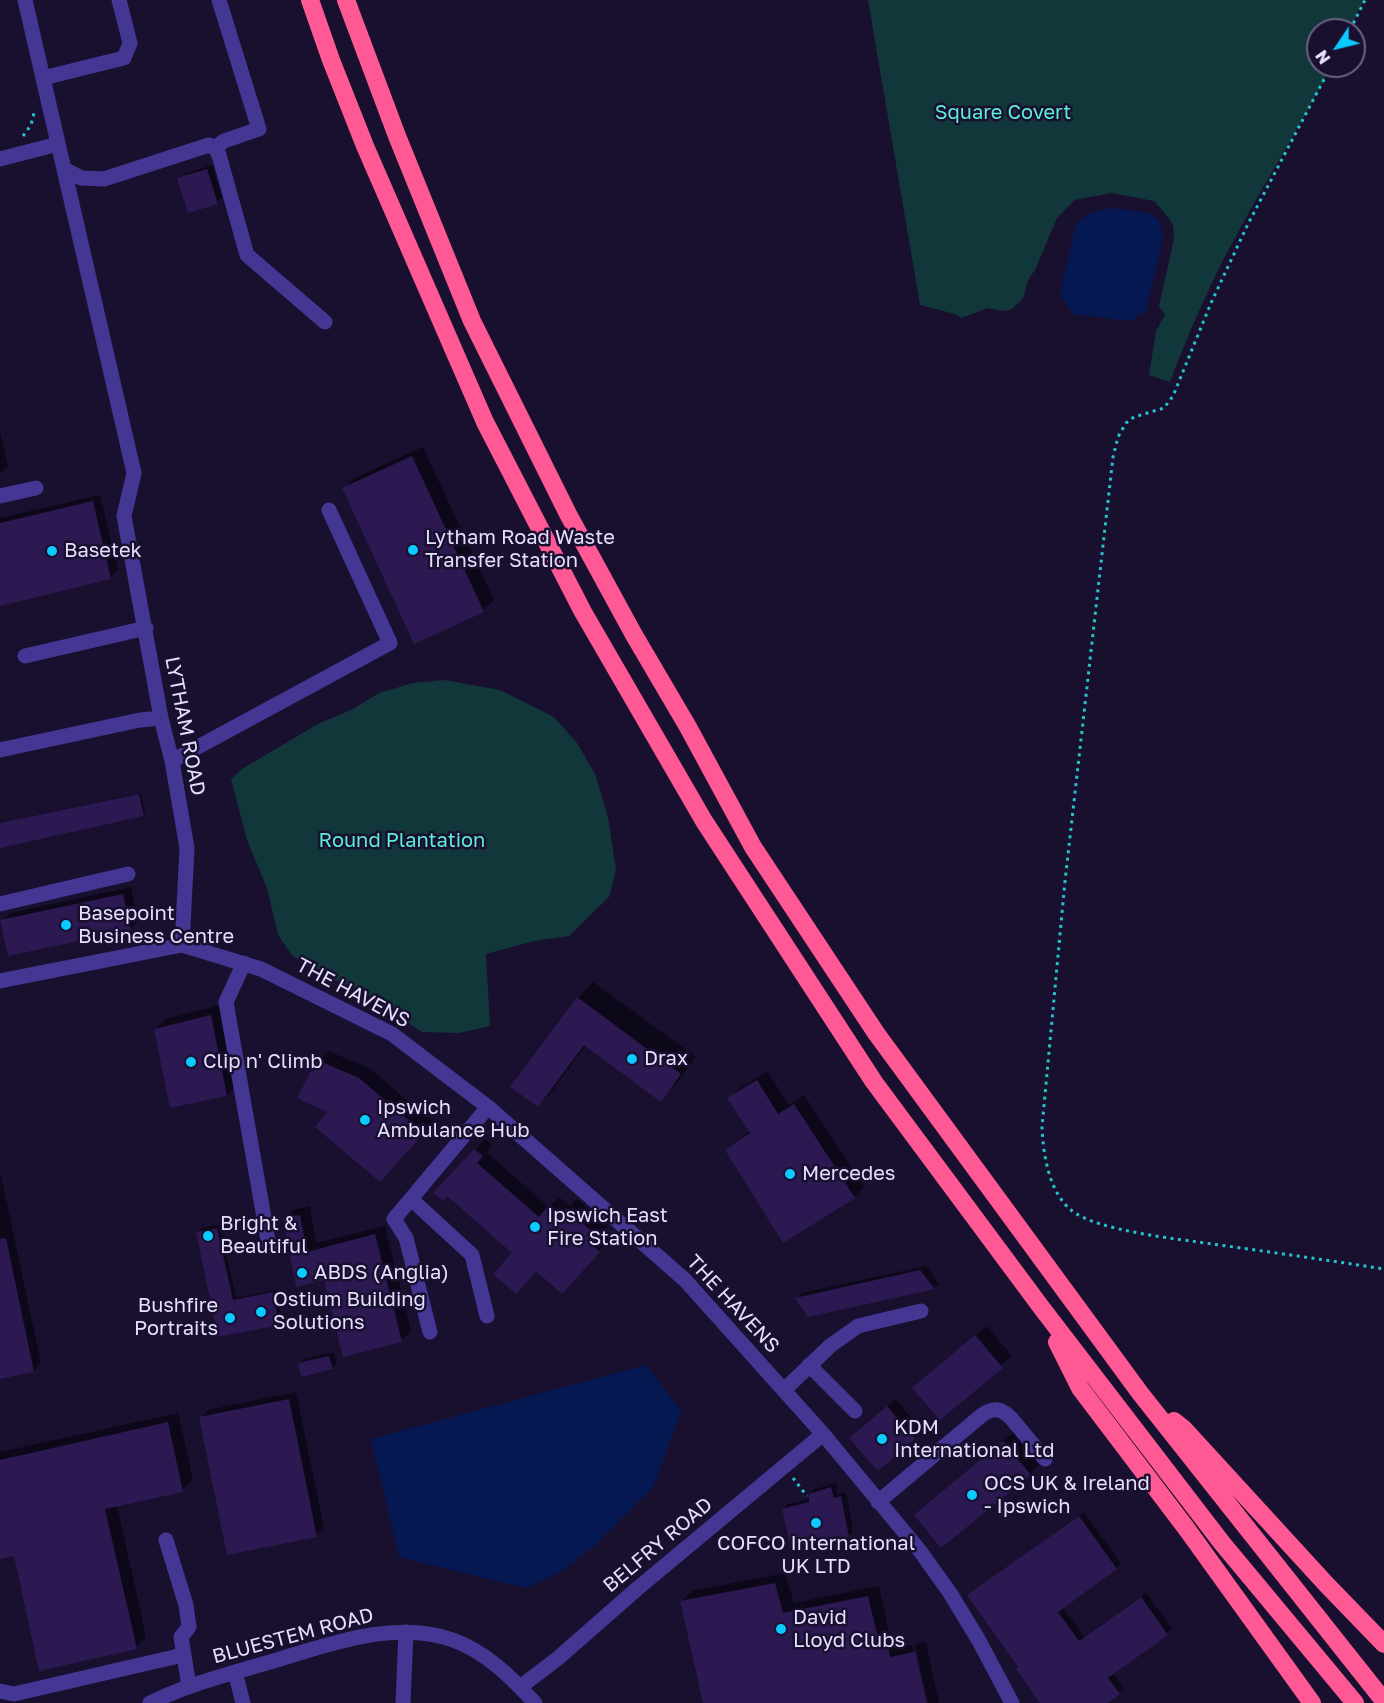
<!DOCTYPE html>
<html>
<head>
<meta charset="utf-8">
<style>
  body { margin:0 }
  #map { position:relative; width:1384px; height:1703px; overflow:hidden; background:#190f2f; font-family:"Golos Text",sans-serif }
  canvas { display:block }
  .north { position:absolute; left:1306px; top:18px; width:60px; height:60px; box-sizing:border-box; background:#190f2f; border:2px solid #6b6282; border-radius:50%; rotate:235deg; font-size:16px; font-weight:700; line-height:24px; text-align:center; color:#e5deff }
  .north::after { content:''; display:block; margin:auto; width:21px; height:27px; background:#0acaff; clip-path:polygon(50% 0,100% 100%,50% 72%,0 100%) }
</style>
</head>
<body>
<div id="map">
<canvas width="1384" height="1703"></canvas>
<div class="north">N</div>
</div>
<script>
const c = document.querySelector('canvas').getContext('2d');
c.lineJoin = 'round';
function fill(path, color) {
  c.fillStyle = color;
  c.fill(path, 'evenodd');
}
function stroke(path, color, width, dash) {
  c.strokeStyle = color;
  c.lineWidth = width;
  c.lineCap = dash ? 'butt' : 'round';
  c.setLineDash(dash || []);
  c.stroke(path);
}
function label(font, color, halo, rows, align = 'center') {
  c.font = font + ' "Golos Text",sans-serif';
  c.lineWidth = 5;
  c.setLineDash([]);
  c.textBaseline = 'middle';
  c.strokeStyle = halo;
  c.fillStyle = color;
  for (const [text, x, y, turn = 0] of rows) {
    c.save();
    c.translate(x, y);
    c.rotate((+turn || 0) * Math.PI / 180);
    c.textAlign = isNaN(turn) ? turn : align;
    if (halo) c.strokeText(text, 0, 0);
    c.fillText(text, 0, 0);
    c.restore();
  }
}
fill(new Path2D(`
  M868,0H1364L1349,30H1318V66H1331C1304,121 1270,173 1241,227C1213,277 1190,329 1170,382L1149,375L1156,331L1165,315L1159,306L1174,239L1173,226L1168,217L1154,201L1111,193L1075,200L1057,218L1035,270L1028,280L1023,298L1012,309L1003,311L988,308L961,318L955,314L920,305Z
  M444,680L500,690L554,717L577,743L595,774L608,817L616,870L609,897L569,936L534,941L486,954L490,1026L459,1033L422,1032L357,989L321,975L292,955L278,935L267,888L247,840L231,779L242,769L316,725L353,709L379,693L413,683Z`), '#12373a');
fill(new Path2D(`
  M1113,208L1150,213L1160,222L1163,237L1146,311L1130,321L1073,314L1061,296V289L1075,227C1085,213 1097,210 1113,208Z
  M646,1365L681,1411L654,1486L592,1548L557,1574L525,1588L399,1557L371,1439Z`), '#051852');
fill(new Path2D(`
  M212,165L222,197L217,202L179,178L184,174Z
  M0,432L8,466L0,474Z
  M423,447L494,600L483,610L344,489L354,478Z
  M100,495L118,570L110,578L0,604V518Z
  M141,793L145,813L143,815L0,846V823Z
  M131,887L138,921L130,929L2,920L10,913Z
  M593,982L696,1057L676,1084L660,1100L586,1045L553,1090L538,1105L512,1086L578,998Z
  M221,1005L237,1084L227,1095L155,1029L166,1019Z
  M328,1051L369,1068L433,1122L390,1170L329,1112L318,1061Z
  M767,1071L789,1105L804,1095L864,1187L854,1197L727,1150L750,1131L729,1099L739,1089Z
  M485,1139L492,1145L486,1152L549,1207L559,1197L570,1206L577,1199L608,1226L601,1233L609,1240L572,1282L514,1253L448,1195L475,1150Z
  M0,1171L41,1363L34,1371L0,1378Z
  M310,1206L316,1243L385,1226L411,1331L401,1341L325,1279L297,1285L285,1218L295,1209Z
  M220,1225L236,1298L276,1290L282,1320L279,1324L219,1336L198,1232L202,1228Z
  M926,1266L939,1284L934,1288L797,1298L802,1293Z
  M987,1326L1012,1356L940,1418L925,1378Z
  M334,1352L337,1363L332,1368L299,1364L304,1359Z
  M296,1392L324,1528L316,1535L201,1418L208,1410Z
  M896,1399L922,1431L878,1469L859,1430Z
  M178,1413L193,1480L182,1490L117,1505L146,1637L136,1648L15,1554L0,1558V1452Z
  M1014,1432L1040,1463L1030,1474L916,1515Z
  M836,1483L838,1494L846,1492L853,1531L849,1536L783,1509L788,1504L810,1499V1494L815,1489Z
  M1084,1512L1121,1564L1062,1607L1084,1637L1146,1593L1172,1629L1113,1673L1124,1689L1105,1703H1042L974,1591Z
  M785,1573L794,1603L879,1586L890,1637L899,1635L900,1647L926,1642L939,1703H928L915,1644L912,1645L925,1703H704L681,1601L692,1591Z`), '#0007');
fill(new Path2D(`
  M207,169L218,204L188,213L177,178Z
  M412,456L484,612L414,644L342,488Z
  M93,501L111,579L0,606V523Z
  M139,794L144,816L0,848V823Z
  M123,894L131,930L8,956L0,920Z
  M577,997L681,1074L661,1102L584,1045L538,1107L510,1087Z
  M211,1015L227,1096L170,1108L154,1029Z
  M317,1060L359,1078L424,1133L380,1182L315,1127L327,1112L297,1098Z
  M757,1080L778,1114L794,1104L855,1198L783,1243L725,1150L750,1133L727,1098Z
  M474,1149L483,1156L477,1163L539,1217L548,1206L559,1216L566,1208L598,1237L591,1244L600,1252L562,1294L536,1271L516,1294L493,1274L512,1253L447,1196L443,1201L433,1193Z
  M300,1215L307,1252L375,1234L402,1342L343,1357L324,1280L296,1287L283,1218Z
  M217,1228L233,1300L273,1292L279,1325L218,1337L196,1232Z
  M6,1238L34,1372L0,1379V1239Z
  M920,1270L935,1289L808,1317L795,1298Z
  M975,1335L1003,1368L940,1420L912,1388Z
  M329,1356L333,1369L301,1377L298,1363Z
  M289,1399L317,1537L227,1555L199,1417Z
  M887,1406L915,1439L878,1471L849,1438Z
  M168,1422L183,1492L105,1509L137,1649L39,1671L14,1556L0,1559V1460Z
  M1003,1441L1031,1475L941,1548L914,1515Z
  M831,1487L834,1498L841,1496L849,1537L791,1548L782,1509L809,1502V1494Z
  M1079,1516L1117,1569L1058,1612L1079,1641L1141,1597L1168,1635L1108,1678L1120,1694L1108,1703H1040L1016,1669L1018,1667L967,1595Z
  M775,1583L783,1613L868,1596L880,1647L888,1645L890,1657L915,1652L927,1703H703L680,1601Z`), '#2c1952');
stroke(new Path2D(`
  M1350,30L1365,0
  M1331,66L1248,224L1211,303L1173,396L1164,408L1134,417L1126,423L1118,437L1113,457L1065,881L1042,1127C1043,1154 1049,1192 1071,1210C1096,1231 1179,1239 1212,1244C1270,1252 1327,1260 1384,1269
  M23,136L31,125L34,113
  M793,1478L807,1496`), '#24c3cd', 3, [3, 4.5]);
stroke(new Path2D(`
  M25,0L134,473L124,516L161,718L172,761L187,848L182,945
  M43,78L124,58L130,43L119,0
  M215,148L224,141L259,129L219,0
  M0,159L58,144
  M64,169L81,178L104,179L209,145L215,148L219,155L247,255L325,322
  M0,496L36,488
  M25,656L146,628
  M0,750L140,720L161,718
  M172,761L390,643L329,510
  M0,904L128,874
  M244,963L226,1002L269,1246
  M0,981L182,945L261,969L392,1034L488,1107L685,1280L823,1434L920,1551L950,1593L978,1639L1012,1703
  M411,1199L472,1255L487,1316
  M430,1332L406,1238L394,1219L488,1107
  M809,1365L855,1411
  M784,1390L830,1346L858,1326L921,1311
  M878,1502L982,1415C993,1407 1001,1408 1011,1418L1045,1459
  M166,1540L186,1605L189,1627L181,1637L189,1686
  M235,1672L243,1703
  M520,1687L557,1659L638,1588L823,1434
  M0,1691L14,1694L183,1655
  M150,1703C189,1684 229,1674 270,1662C328,1645 393,1619 453,1640C486,1652 511,1677 535,1703
  M403,1703L406,1632`), '#443693', 15);
stroke(new Path2D(`
  M310,0L331,60L365,146L485,422L583,612L704,821L874,1082L1041,1307L1222,1543L1355,1703
  M346,0L397,136L472,321L568,514L634,635L688,727L753,847L876,1033L1140,1393L1384,1701
  M1057,1342L1080,1388L1186,1528L1312,1703
  M1174,1421L1184,1429L1326,1584L1384,1644`), '#ff5995', 18);
for (const [x, y, r, color] of [
  [413,550,6,"#0acaff"],
  [52,551,6,"#0acaff"],
  [66,925,6,"#0acaff"],
  [632,1059,6,"#0acaff"],
  [191,1062,6,"#0acaff"],
  [365,1120,6,"#0acaff"],
  [790,1174,6,"#0acaff"],
  [535,1227,6,"#0acaff"],
  [208,1236,6,"#0acaff"],
  [302,1273,6,"#0acaff"],
  [261,1312,6,"#0acaff"],
  [230,1318,6,"#0acaff"],
  [882,1439,6,"#0acaff"],
  [972,1495,6,"#0acaff"],
  [816,1523,6,"#0acaff"],
  [781,1629,6,"#0acaff"]
]) {
  const dot = new Path2D();
  dot.arc(x, y, r, 0, 2 * Math.PI);
  c.fillStyle = color;
  c.fill(dot);
  stroke(dot, '#190f2f', 2);
}
label('20px', '#5cedd9', '#190f2f', [
  ["Square Covert",1003,113],
  ["Round Plantation",402,841]
]);
label('20px', '#e5deff', '#190f2f', [
  ["Lytham Road Waste",425,538],
  ["Transfer Station",425,561],
  ["Basetek",64,551],
  ["Basepoint",78,914],
  ["Business Centre",78,937],
  ["Drax",644,1059],
  ["Clip n' Climb",203,1062],
  ["Ipswich",377,1108],
  ["Ambulance Hub",377,1131],
  ["Mercedes",802,1174],
  ["Ipswich East",547,1216],
  ["Fire Station",547,1239],
  ["Bright &",220,1224],
  ["Beautiful",220,1247],
  ["ABDS (Anglia)",314,1273],
  ["Ostium Building",273,1300],
  ["Solutions",273,1323],
  ["Bushfire",218,1306,"right"],
  ["Portraits",218,1329,"right"],
  ["KDM",894,1428],
  ["International Ltd",894,1451],
  ["OCS UK & Ireland",984,1484],
  ["- Ipswich",984,1507],
  ["COFCO International",816,1544,"center"],
  ["UK LTD",816,1567,"center"],
  ["David",793,1618],
  ["Lloyd Clubs",793,1641]
], 'left');
label('20px', '#e5deff', '#190f2f', [
  ["LYTHAM ROAD",185,726,79],
  ["THE HAVENS",353,993,28],
  ["THE HAVENS",733,1304,47],
  ["BELFRY ROAD",658,1545,-40],
  ["BLUESTEM ROAD",293,1636,-15]
]);
</script>
</body>
</html>
